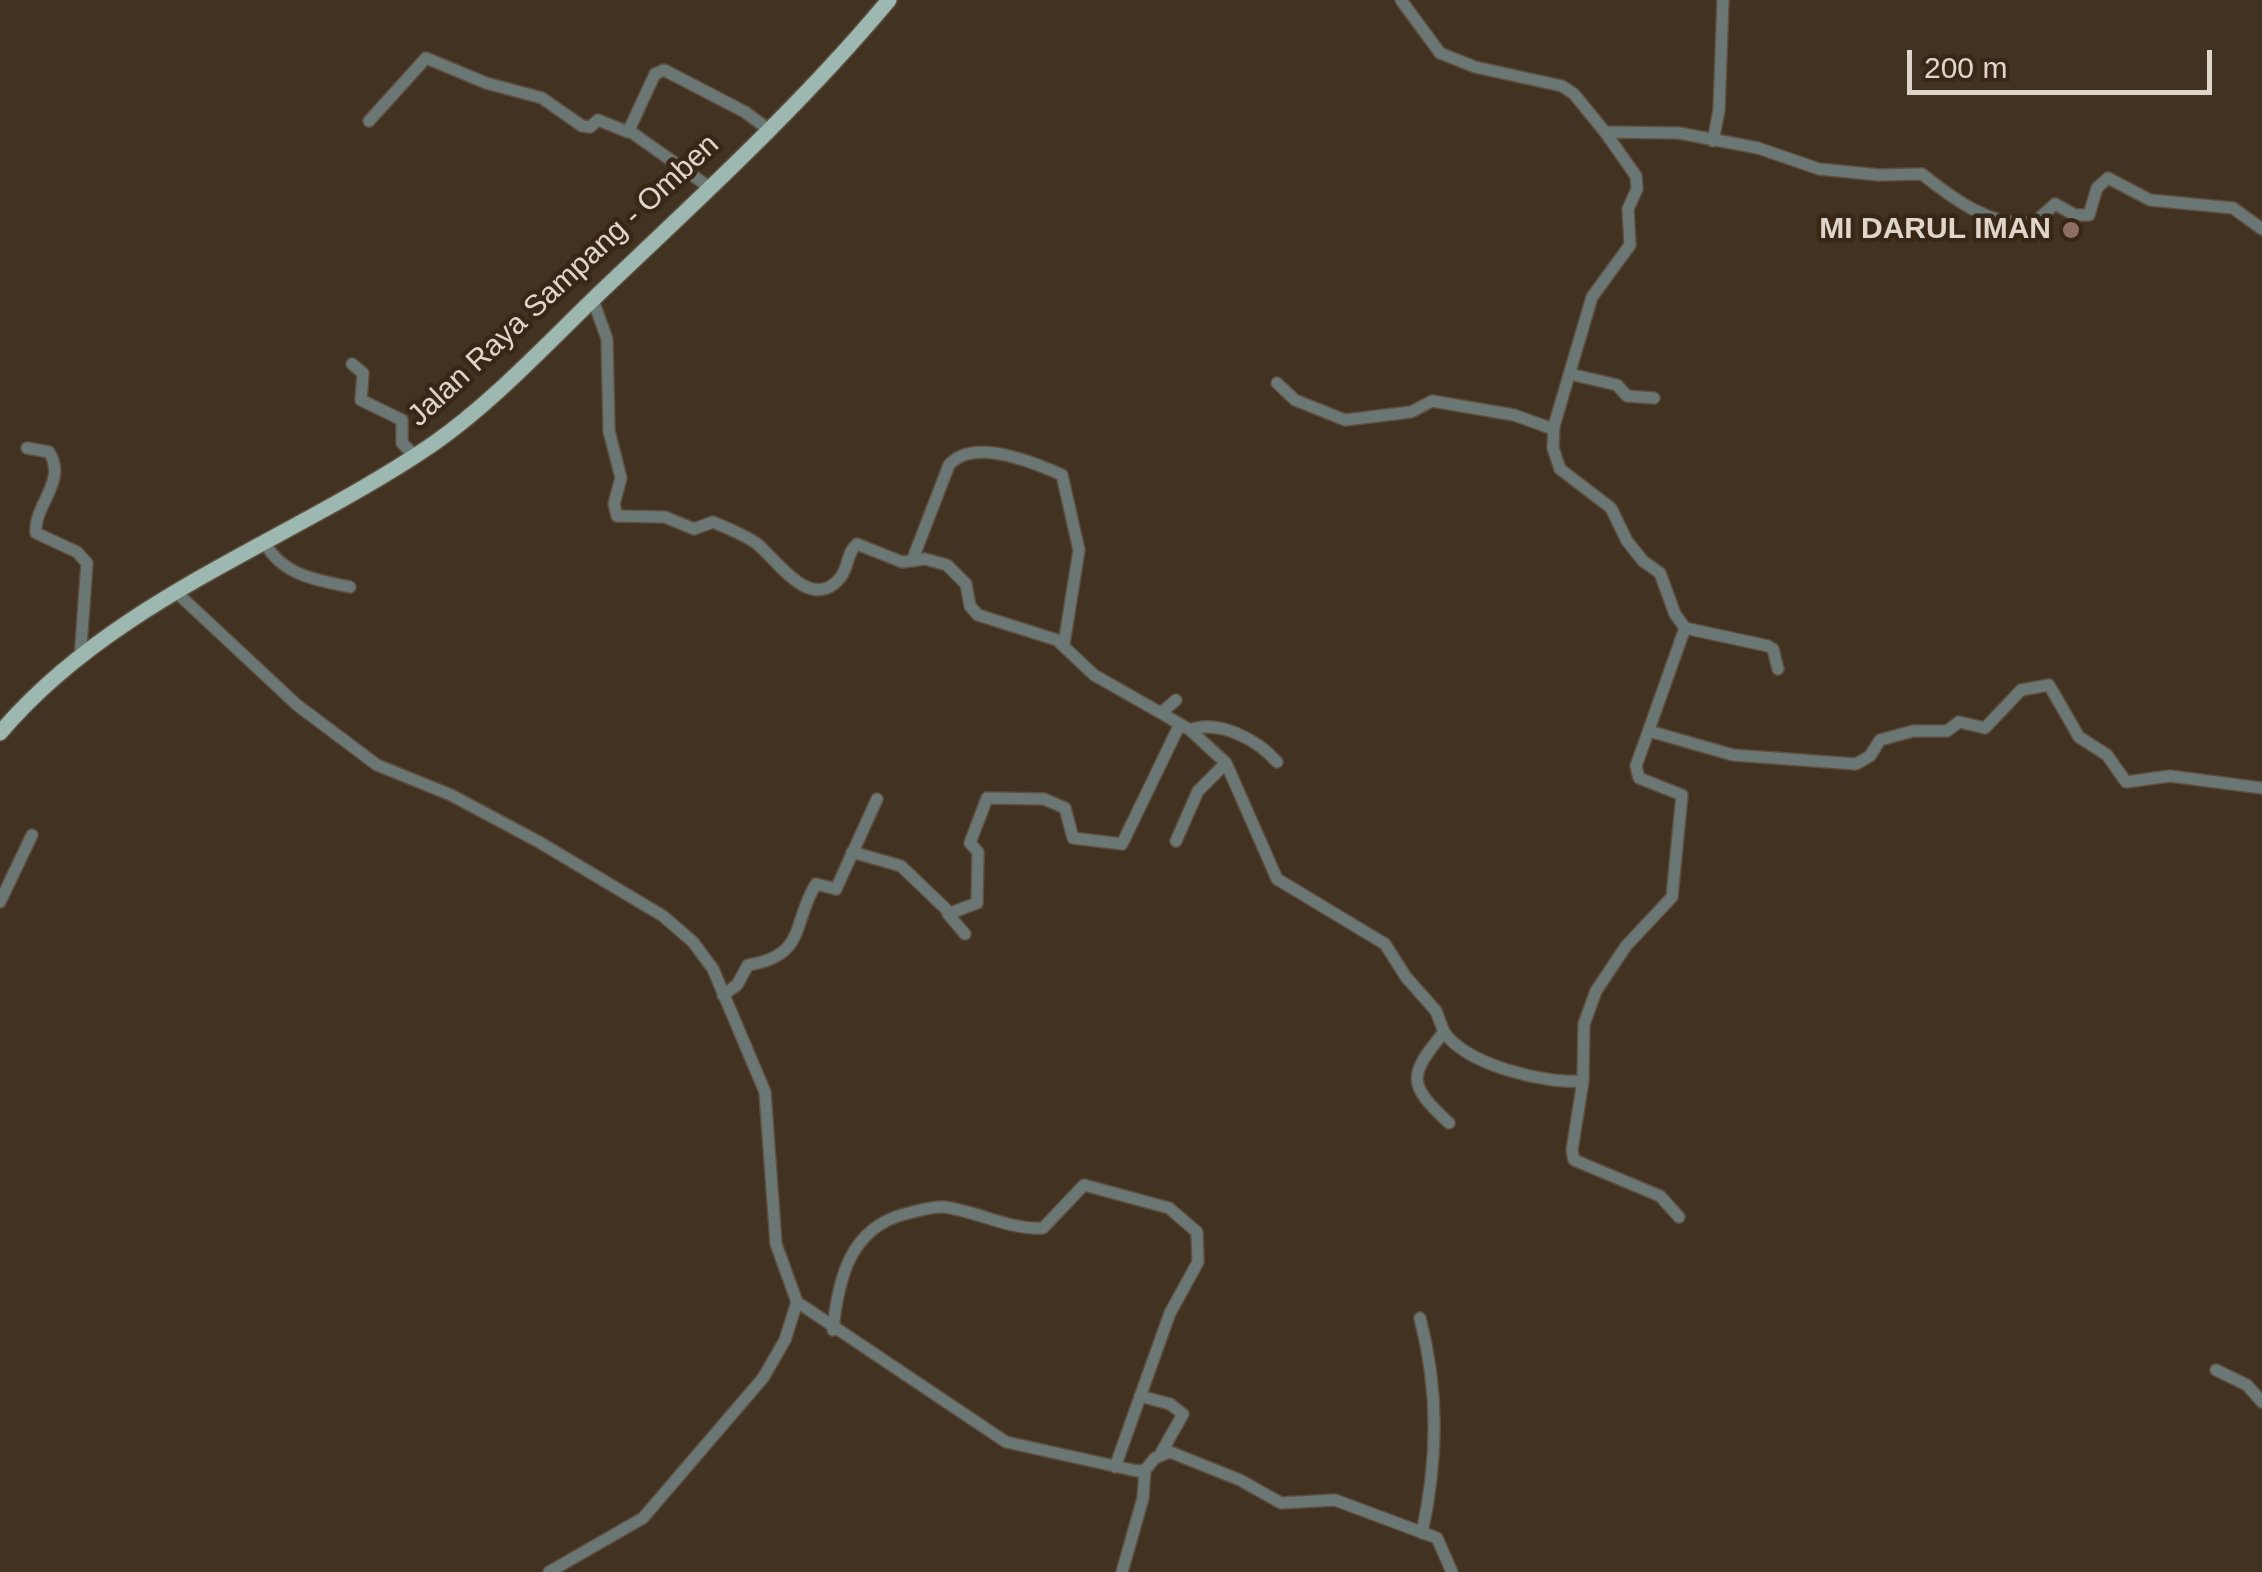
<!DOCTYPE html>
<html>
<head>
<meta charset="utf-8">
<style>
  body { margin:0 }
  #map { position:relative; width:2262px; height:1572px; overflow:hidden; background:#423221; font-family:Arial,sans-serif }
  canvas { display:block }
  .scale { position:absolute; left:1907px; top:50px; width:305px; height:45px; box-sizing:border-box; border:5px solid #e0d5cb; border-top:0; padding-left:12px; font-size:30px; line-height:35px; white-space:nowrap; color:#e0d5cb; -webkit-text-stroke:8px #382717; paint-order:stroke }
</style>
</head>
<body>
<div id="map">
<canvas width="2262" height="1572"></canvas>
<div class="scale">200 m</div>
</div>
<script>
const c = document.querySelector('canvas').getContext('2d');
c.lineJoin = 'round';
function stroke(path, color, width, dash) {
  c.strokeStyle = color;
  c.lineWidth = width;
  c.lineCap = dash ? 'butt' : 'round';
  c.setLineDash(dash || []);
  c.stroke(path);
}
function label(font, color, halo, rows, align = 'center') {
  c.font = font + ' Arial,sans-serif';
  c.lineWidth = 9;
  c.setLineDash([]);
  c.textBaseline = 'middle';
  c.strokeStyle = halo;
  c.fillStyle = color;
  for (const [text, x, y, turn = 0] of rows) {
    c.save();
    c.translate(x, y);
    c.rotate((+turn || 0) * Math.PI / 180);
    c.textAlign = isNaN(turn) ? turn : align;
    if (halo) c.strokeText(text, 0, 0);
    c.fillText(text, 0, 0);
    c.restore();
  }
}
const minor = new Path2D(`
  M1401,0L1440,53L1475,67L1562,86L1574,94L1605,132L1679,133L1758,148L1819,169L1879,175L1922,174C1952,198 1994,230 2035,222L2055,204L2075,215H2089L2097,188L2108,178L2150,200L2233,208L2262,229
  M369,121L426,58L486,83L542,98L582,126L590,127L598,120L628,132L655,74L664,70L745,112L768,129
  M631,132L709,187
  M1713,141L1719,110L1723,0
  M593,300L607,339L609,431L621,478L614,504L617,516L665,517L694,529L713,522C727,528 743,534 756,543C775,557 810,614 840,578C849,568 846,553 857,544L902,562L925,559L947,565L966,584L970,606L978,615L1057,640L1094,675L1161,713L1176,700
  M352,364L363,373L361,400L402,420V443L415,456
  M1570,374L1617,385L1627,396L1654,398
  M1277,383L1295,400L1345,420L1411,412L1432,401L1514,415L1553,429
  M27,448L49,452C68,481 33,506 36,533L77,552L87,563L80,659
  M265,543C282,575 316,580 350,587
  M912,561L949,465C973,437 1033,462 1062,475L1079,550L1064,644
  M176,592L297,705L377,765L451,795L539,842L663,916L693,942L713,969L765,1092L776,1244L797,1302L1006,1442L1137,1471L1145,1470L1155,1458L1170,1452L1240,1480L1281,1503L1335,1500L1437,1538L1452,1572
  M1685,628L1768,646L1773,649L1778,669
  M1161,713L1190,730L1226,763L1277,879L1385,944L1406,977L1436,1011L1444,1032C1408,1076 1407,1084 1449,1123
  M1190,730C1219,719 1258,740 1277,762
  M1649,731L1733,755L1856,764L1870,756L1880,740L1913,731H1947L1959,722L1985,728L2021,690L2049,685L2079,737L2107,755L2126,782L2170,776L2262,788
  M1176,841L1198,791L1226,763
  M852,852L901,866L949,912
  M0,902L32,835
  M965,934L948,914L977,903L978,852L970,843L987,798L1044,799L1065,808L1073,838L1122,844L1180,724
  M723,995L737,985L748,965C807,956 792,922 816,884L836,889L877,799
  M1444,1032C1467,1065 1544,1084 1583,1081L1584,1024L1596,991L1626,946L1672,897L1682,795L1639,778L1636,766L1685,628L1675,614L1660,573L1643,561L1627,541L1611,508L1560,469L1553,448L1554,426L1592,297L1630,245L1628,209L1637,189L1636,176L1605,132
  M1583,1081L1572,1150L1574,1160L1660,1196L1679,1217
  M1420,1318C1439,1391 1438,1459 1422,1533
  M833,1330C838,1279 850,1228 905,1214C918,1211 931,1206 944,1207C977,1211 1009,1230 1043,1228L1084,1185L1169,1208L1197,1232L1198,1262L1170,1313L1115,1467
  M2216,1370L2247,1385L2262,1402
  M1140,1396L1170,1404L1183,1414L1161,1453
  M549,1572L643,1518L763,1378L785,1340L797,1302
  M1122,1572L1143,1498L1145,1470`);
const major = new Path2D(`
  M0,733C113,599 291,541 433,444C496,400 551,339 607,286C703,195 804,102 889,0`);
stroke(minor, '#5e4f40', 14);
stroke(major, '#5e4f40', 18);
stroke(minor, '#6a7774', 11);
stroke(major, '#9db8b1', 15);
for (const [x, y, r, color] of [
  [2071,230,10,"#8d6e63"]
]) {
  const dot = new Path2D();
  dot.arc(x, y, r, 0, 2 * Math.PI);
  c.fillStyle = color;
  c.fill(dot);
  stroke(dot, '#382717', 4);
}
label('bold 30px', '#e0d5cb', '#382717', [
  ["MI DARUL IMAN",2051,230]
], 'right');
label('30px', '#e0d5cb', '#382717', [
  ["Jalan Raya Sampang - Omben",564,281,-43]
]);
</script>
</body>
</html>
